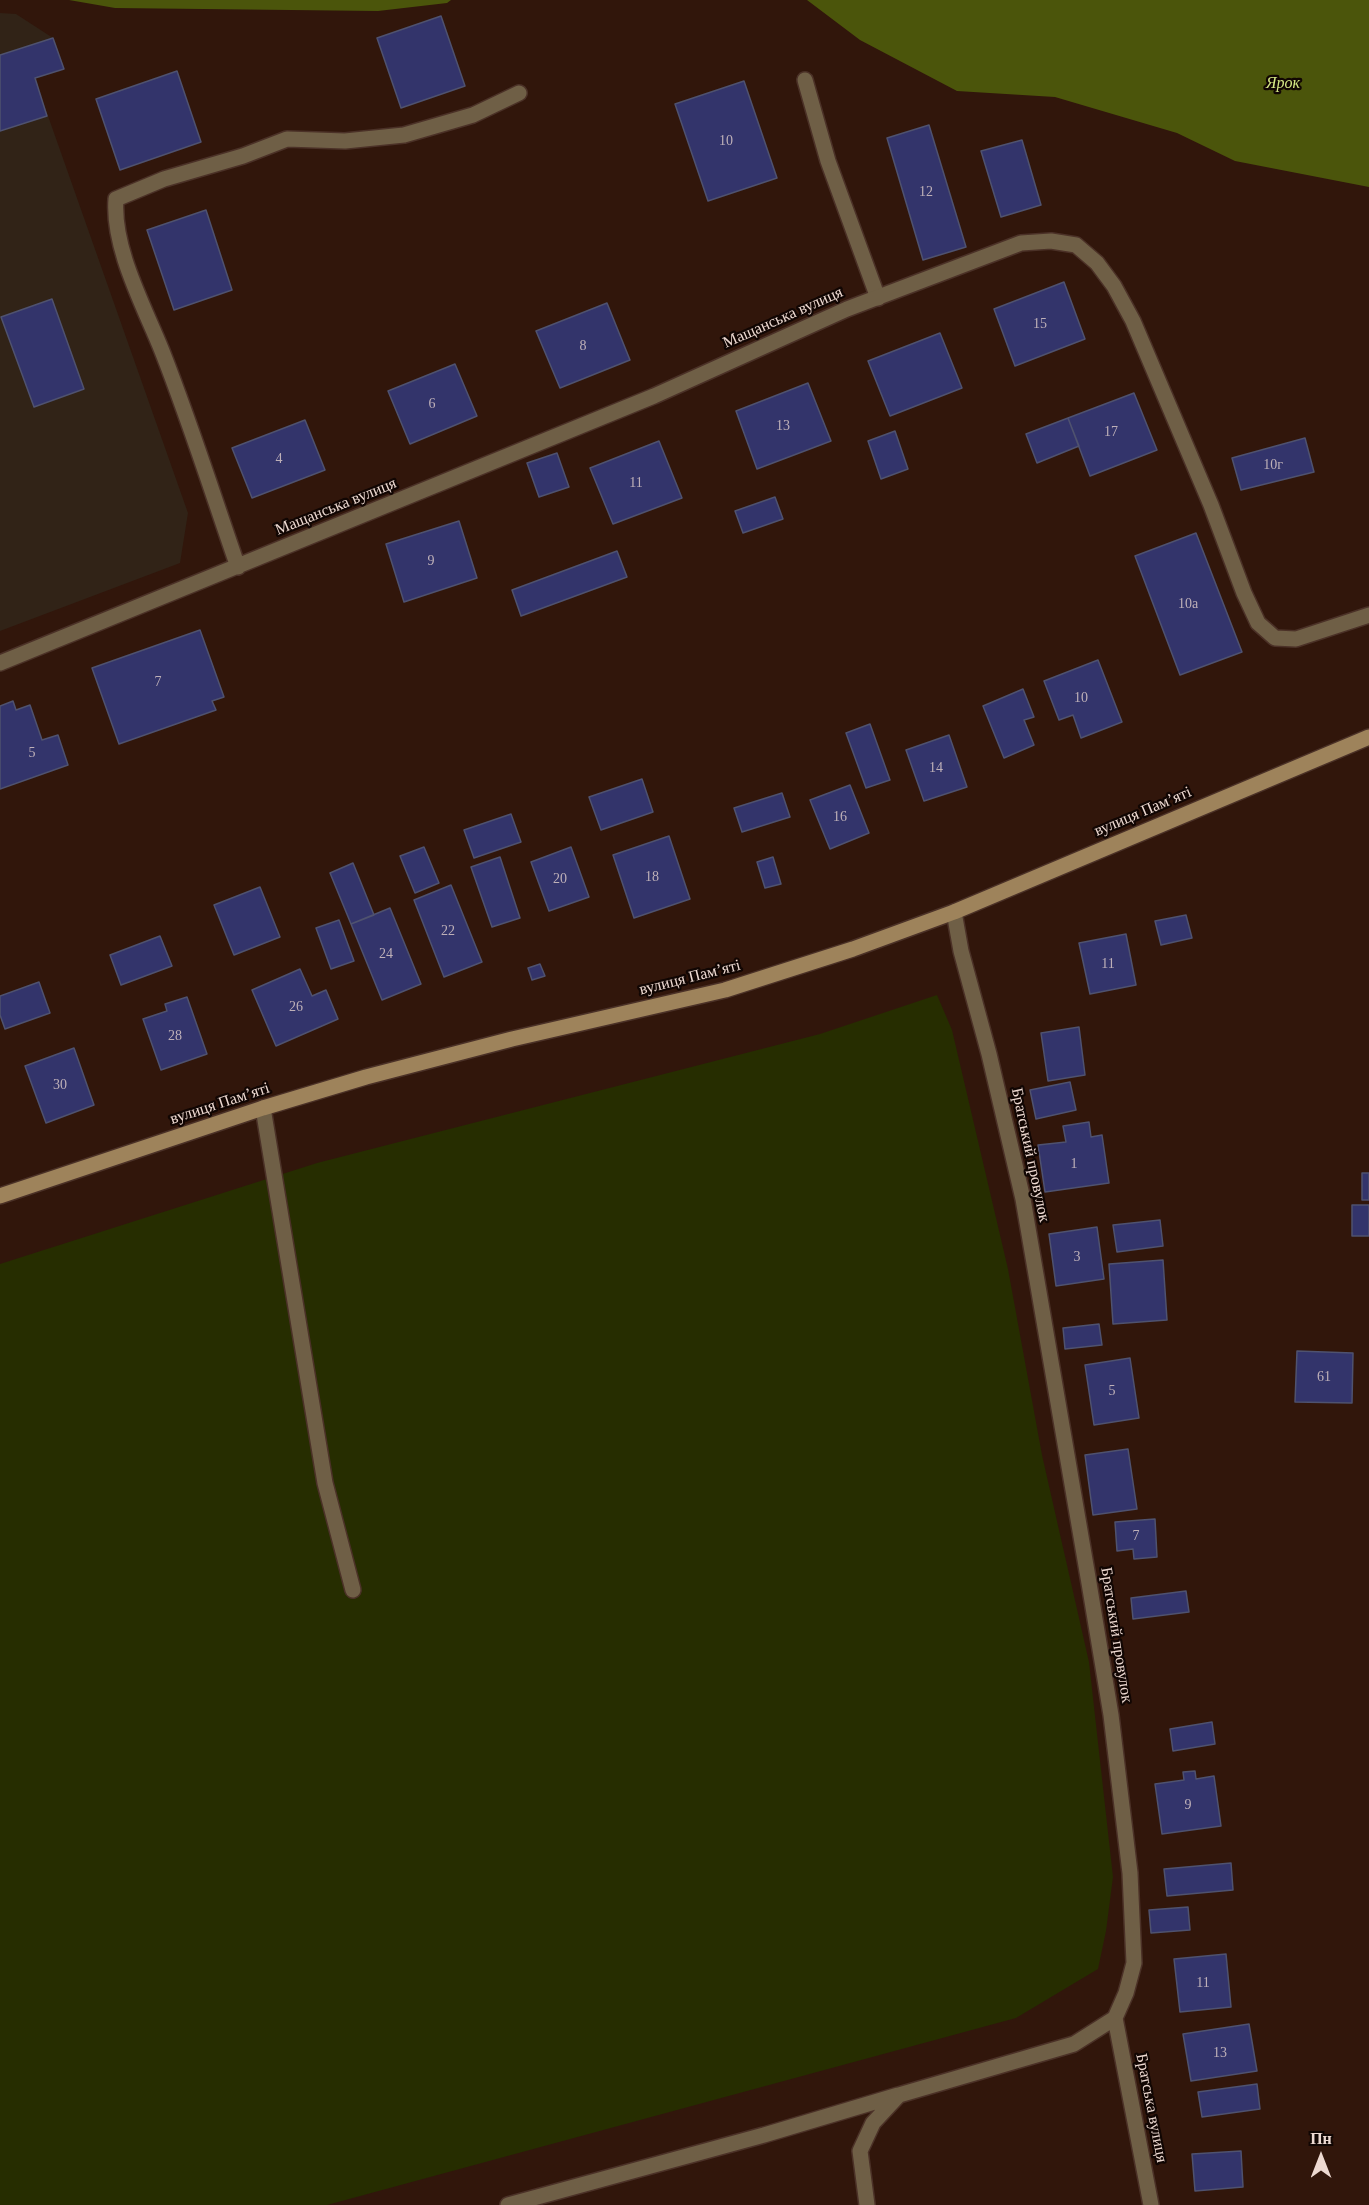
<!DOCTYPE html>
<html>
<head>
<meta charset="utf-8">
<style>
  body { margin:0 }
  #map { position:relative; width:1369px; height:2205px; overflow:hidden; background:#31160b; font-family:"Times New Roman",serif }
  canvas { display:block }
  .north { position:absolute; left:1291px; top:2127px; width:60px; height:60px; -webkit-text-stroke:4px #110603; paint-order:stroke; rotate:0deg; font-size:16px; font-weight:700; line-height:24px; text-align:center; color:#edd9d1 }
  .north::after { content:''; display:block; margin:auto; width:21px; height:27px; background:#edd9d1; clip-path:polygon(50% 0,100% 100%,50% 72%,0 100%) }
</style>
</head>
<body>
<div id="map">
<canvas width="1369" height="2205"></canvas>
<div class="north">Пн</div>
</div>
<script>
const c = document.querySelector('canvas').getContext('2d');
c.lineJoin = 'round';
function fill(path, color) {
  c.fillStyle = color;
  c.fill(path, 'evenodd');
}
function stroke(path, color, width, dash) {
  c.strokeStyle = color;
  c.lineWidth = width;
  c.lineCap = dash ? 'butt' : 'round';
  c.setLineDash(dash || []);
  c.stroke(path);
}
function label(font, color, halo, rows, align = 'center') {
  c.font = font + ' "Times New Roman",serif';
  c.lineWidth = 4.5;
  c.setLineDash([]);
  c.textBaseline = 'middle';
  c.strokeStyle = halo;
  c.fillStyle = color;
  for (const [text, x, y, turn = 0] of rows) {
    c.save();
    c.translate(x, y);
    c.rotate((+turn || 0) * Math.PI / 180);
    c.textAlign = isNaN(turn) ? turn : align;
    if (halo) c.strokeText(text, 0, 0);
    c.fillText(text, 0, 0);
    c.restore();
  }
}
fill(new Path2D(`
  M0,13L16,14L53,38L64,69L35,79L188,513L180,563L0,631Z`), '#312317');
fill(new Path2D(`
  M937,995L952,1030L1008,1269L1042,1455L1089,1662L1113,1877L1106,1931L1098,1969L1016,2018L327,2205H0V1264L317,1163L820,1034Z`), '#262d00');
fill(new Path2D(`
  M69,0H451L447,3L378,11L115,8Z
  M807,0H1369V187L1235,161L1177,133L1055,97L957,91L860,40Z`), '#4b550b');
const building = new Path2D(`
  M441,16L465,86L401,108L377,38Z
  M53,38L64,69L35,78L47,116L0,131V55Z
  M177,71L201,142L120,170L96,99Z
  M744,81L777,178L708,201L675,104Z
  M929,125L966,247L923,260L887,138Z
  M1022,140L1041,205L1001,217L981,151Z
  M206,210L232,290L174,310L147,230Z
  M1064,282L1085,339L1015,366L994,309Z
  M52,299L84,389L34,407L1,317Z
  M607,303L630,360L560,388L536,331Z
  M940,333L962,388L890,416L868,361Z
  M455,364L477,416L410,444L388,391Z
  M808,383L831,441L757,469L736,411Z
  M1134,393L1157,450L1090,476L1068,418Z
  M1068,418L1079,446L1037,463L1026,434Z
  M305,420L325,470L252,498L232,448Z
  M895,431L908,469L881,479L868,441Z
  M1305,438L1314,472L1241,490L1232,458Z
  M659,441L682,498L613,524L590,468Z
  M557,453L569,487L539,497L527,463Z
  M775,497L783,519L743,533L735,511Z
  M459,521L477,578L404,602L386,544Z
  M1196,533L1242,652L1180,675L1135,556Z
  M617,551L627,577L521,616L512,590Z
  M200,630L224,697L212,701L216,710L119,744L92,668Z
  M1098,660L1122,722L1081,738L1073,715L1059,720L1044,681Z
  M1023,689L1034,717L1024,720L1034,745L1004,758L983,706Z
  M13,701L16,710L30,705L42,740L58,735L68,765L0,789V706Z
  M870,724L890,780L866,788L846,733Z
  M949,735L967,787L924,801L906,750Z
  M642,779L653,812L601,830L589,797Z
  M850,785L869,833L830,849L810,800Z
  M782,793L790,817L742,832L734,808Z
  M511,814L521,842L474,858L464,830Z
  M669,836L690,899L634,918L613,855Z
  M424,847L439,883L415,893L400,856Z
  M571,847L589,897L549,911L531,862Z
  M500,857L520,918L492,927L471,867Z
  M773,857L781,884L765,888L757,862Z
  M353,863L374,915L351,924L330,873Z
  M451,885L482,962L444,977L414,900Z
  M260,887L280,937L234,955L214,905Z
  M390,908L421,984L382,1000L351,924Z
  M1186,915L1192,938L1161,945L1155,921Z
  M339,920L354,961L331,969L316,928Z
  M1126,934L1136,985L1090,994L1079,943Z
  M160,936L172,966L121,985L110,955Z
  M540,964L545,976L532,980L528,968Z
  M300,969L312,996L326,990L338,1019L276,1046L252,990Z
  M39,982L50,1013L5,1029L0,1015V996Z
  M187,997L207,1054L161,1070L143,1019L167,1011L165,1004Z
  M1079,1027L1085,1075L1048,1081L1041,1033Z
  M74,1048L94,1105L46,1123L25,1066Z
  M1070,1082L1076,1110L1036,1119L1030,1090Z
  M1089,1122L1091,1137L1102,1135L1109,1183L1045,1192L1038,1145L1066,1142L1063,1126Z
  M1362,1173H1369V1200H1362Z
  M1352,1205H1369V1236H1352Z
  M1160,1220L1163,1246L1117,1252L1113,1225Z
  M1097,1227L1104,1279L1056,1286L1049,1234Z
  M1163,1260L1167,1320L1113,1324L1109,1264Z
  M1099,1324L1102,1345L1065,1349L1063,1328Z
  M1297,1351L1353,1353L1352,1403L1295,1402Z
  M1130,1358L1139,1418L1094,1425L1085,1365Z
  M1128,1449L1137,1509L1093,1515L1085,1455Z
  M1155,1519L1157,1557L1134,1559L1133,1549L1117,1551L1115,1522Z
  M1186,1591L1189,1612L1133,1619L1131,1598Z
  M1212,1722L1215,1744L1173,1751L1170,1729Z
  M1195,1771L1196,1779L1214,1776L1221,1826L1162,1834L1155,1784L1184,1780L1183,1772Z
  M1231,1863L1233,1890L1167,1896L1164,1869Z
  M1188,1907L1190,1930L1151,1933L1149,1910Z
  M1226,1954L1231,2007L1180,2012L1174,1959Z
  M1249,2024L1257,2071L1191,2081L1183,2034Z
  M1257,2084L1260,2109L1202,2117L1198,2092Z
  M1241,2151L1243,2187L1195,2191L1192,2154Z`);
fill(building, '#33346b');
stroke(building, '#4f526f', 1.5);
const lane = new Path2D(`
  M805,80L828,161L878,298
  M263,1108L325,1483L353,1590`);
const street = new Path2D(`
  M238,567C213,495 190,422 162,351C144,306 112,248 116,199L164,179L243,156L287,139L345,141L404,135L473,115L519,93
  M0,663L654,396L847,309L1021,243L1051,241L1076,245L1097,263L1114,286L1133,321L1211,505L1244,593L1258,623L1275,638L1296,639L1369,615
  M1115,2018L1151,2205
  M508,2205L764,2135L898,2095
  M867,2205L860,2151L873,2123L899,2095L1074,2044L1115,2018L1126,1993L1134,1963L1130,1873L1111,1715L1089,1583L1023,1199L989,1054L961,951L954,912`);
const secondary = new Path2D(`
  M0,1196L263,1108L366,1077L512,1039L725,990L853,949L954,912L1369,737`);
stroke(lane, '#4b3127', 18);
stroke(street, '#4b3127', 18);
stroke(secondary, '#4b3127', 18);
stroke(lane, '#6f5f46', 15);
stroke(street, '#6f5f46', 15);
stroke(secondary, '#9e835b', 15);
label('14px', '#beb0b8', null, [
  ["10",726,141],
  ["12",926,192],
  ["15",1040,324],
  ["8",583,346],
  ["6",432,404],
  ["13",783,426],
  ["17",1111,432],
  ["4",279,459],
  ["10г",1273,465],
  ["11",636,483],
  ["9",431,561],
  ["10а",1188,604],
  ["7",158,682],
  ["10",1081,698],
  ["5",32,753],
  ["14",936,768],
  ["16",840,817],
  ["18",652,877],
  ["20",560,879],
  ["22",448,931],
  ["24",386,954],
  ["11",1108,964],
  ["26",296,1007],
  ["28",175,1036],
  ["30",60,1085],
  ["1",1074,1164],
  ["3",1077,1257],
  ["61",1324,1377],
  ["5",1112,1391],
  ["7",1136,1536],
  ["9",1188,1805],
  ["11",1203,1983],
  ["13",1220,2053]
]);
label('italic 16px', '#d4e785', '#110603', [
  ["Ярок",1283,84]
]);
label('16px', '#edd9d1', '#110603', [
  ["Мащанська вулиця",783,318,-24],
  ["Мащанська вулиця",336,507,-22],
  ["вулиця Памʼяті",1143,812,-23],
  ["вулиця Памʼяті",690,978,-14],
  ["вулиця Памʼяті",220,1104,-18],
  ["Братський провулок",1030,1155,78],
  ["Братський провулок",1116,1635,81],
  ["Братська вулиця",1151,2108,79]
]);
</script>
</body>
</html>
